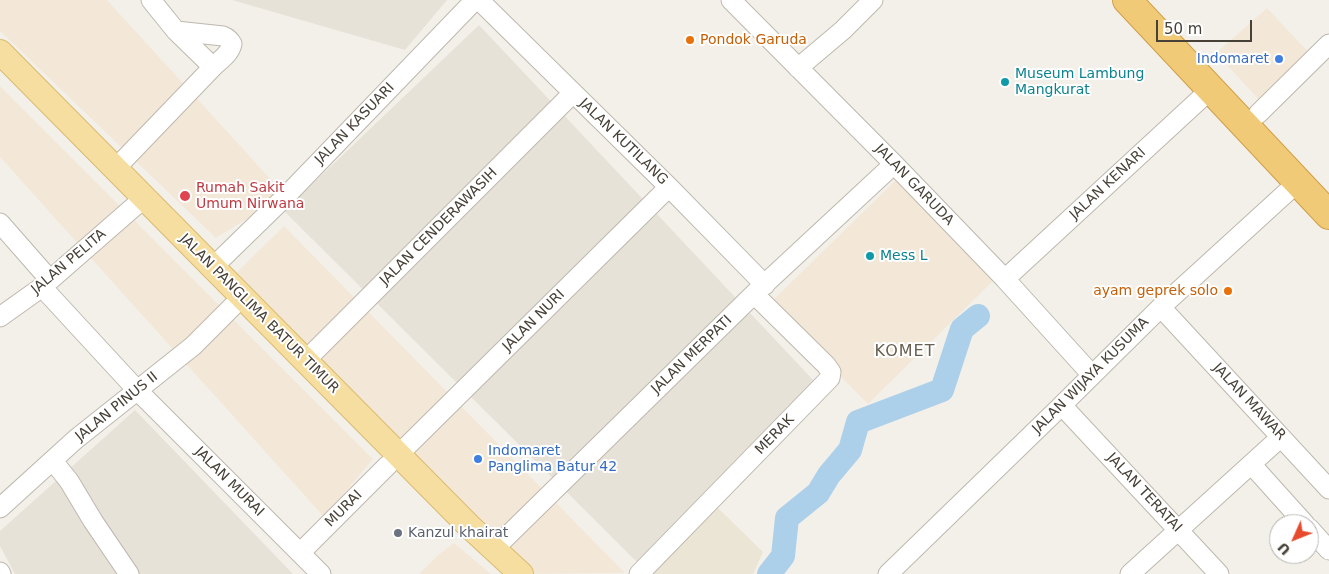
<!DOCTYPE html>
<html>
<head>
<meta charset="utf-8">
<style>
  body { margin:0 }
  #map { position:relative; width:1329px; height:574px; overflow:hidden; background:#f3f0ea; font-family:"DejaVu Sans",sans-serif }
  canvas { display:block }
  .north { position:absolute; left:1269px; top:514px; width:50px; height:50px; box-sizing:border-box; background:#fff; border:1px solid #b5b3af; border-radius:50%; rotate:226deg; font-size:14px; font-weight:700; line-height:20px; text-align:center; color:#474138 }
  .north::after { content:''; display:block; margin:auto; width:18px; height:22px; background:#e74b2d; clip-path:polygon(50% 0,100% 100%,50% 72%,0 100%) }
  .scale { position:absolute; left:1156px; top:20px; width:96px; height:22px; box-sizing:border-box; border:2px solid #474138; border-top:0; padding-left:6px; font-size:15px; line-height:18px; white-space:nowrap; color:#474138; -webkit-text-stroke:4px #fff; paint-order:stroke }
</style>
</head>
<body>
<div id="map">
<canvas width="1329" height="574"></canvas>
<div class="north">U</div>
<div class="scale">50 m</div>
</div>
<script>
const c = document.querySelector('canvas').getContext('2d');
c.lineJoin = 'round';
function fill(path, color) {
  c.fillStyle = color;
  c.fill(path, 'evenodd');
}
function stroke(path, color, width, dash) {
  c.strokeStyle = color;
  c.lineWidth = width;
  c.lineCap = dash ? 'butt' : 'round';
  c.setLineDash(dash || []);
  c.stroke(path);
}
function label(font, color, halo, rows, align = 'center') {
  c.font = font + ' "DejaVu Sans",sans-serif';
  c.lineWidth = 4;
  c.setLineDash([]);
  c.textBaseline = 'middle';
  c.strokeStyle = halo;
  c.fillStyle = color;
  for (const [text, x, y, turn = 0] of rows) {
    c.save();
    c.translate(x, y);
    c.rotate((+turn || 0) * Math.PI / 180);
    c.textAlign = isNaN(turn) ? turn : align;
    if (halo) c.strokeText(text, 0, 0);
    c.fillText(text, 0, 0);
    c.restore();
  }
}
fill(new Path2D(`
  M232,0H447L405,50Z
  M479,25L815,382L644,569L284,211Z
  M135,410L293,574H15L0,546V531Z`), '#e7e2d8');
fill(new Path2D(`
  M0,0H107L285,195L216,238L0,31Z
  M1267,8L1313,57L1261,102L1216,53Z
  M0,86L373,459L324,517L0,157Z
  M897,179L995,279L868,404L769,304Z
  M284,226L625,573L530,574L227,282Z
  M454,543L491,574H419L437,556Z`), '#f3e8d7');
fill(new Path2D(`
  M718,508L763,552L753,574H652Z`), '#ebe5d5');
stroke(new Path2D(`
  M769,574L783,556L787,518L818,493L829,475L850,450L858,422L942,390L962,329L978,316`), '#acd0ea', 24);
const minor = new Path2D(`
  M151,0L176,31L213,67
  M479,0L669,187L765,285
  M731,0L894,164L1005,279L1092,375
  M798,68L843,30L873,0
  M1258,114L1329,44
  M115,169L213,67C220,60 230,54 232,44C230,40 228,38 223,36L176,31
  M0,223L50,280
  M213,267L288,194L475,0
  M1005,279L1211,89
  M42,287L137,390L321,574
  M1168,315L1329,489
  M0,317L42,287L136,205
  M305,361L573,93
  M1068,412L1219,574
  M398,455L669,187
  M53,461L69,481L93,521L129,574
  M1251,464L1305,524
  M0,508L76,439L193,346L233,306
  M1309,528L1329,550
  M494,549L754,294L894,164
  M300,553L388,465
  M0,572L1,574
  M639,574L830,378L831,372L826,365L754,294
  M888,574L1058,409L1161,307L1298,182
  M1130,574L1281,437`);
const major = new Path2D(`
  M0,52L469,526L521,574`);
const highway = new Path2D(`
  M1127,0L1329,215`);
stroke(minor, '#beb8ad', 21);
stroke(major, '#dabb71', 26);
stroke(highway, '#d09f47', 30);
stroke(minor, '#fff', 19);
stroke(major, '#f6dea0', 24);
stroke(highway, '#f1ca77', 28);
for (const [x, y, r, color] of [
  [690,40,5,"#e8710a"],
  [1279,59,5,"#3f7fe0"],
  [1005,82,5,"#0f9aa8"],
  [185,196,6,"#e0444e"],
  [870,256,5,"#0f9aa8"],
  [1228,291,5,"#e8710a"],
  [478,459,5,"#3f7fe0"],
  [398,533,5,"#6b7280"]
]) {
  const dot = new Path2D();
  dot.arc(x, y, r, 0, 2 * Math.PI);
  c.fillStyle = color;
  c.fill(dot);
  stroke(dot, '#fff', 2);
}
label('14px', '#c56008', '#fff', [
  ["Pondok Garuda",700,40],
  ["ayam geprek solo",1218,291,"right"]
], 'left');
label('14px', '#366cbe', '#fff', [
  ["Indomaret",1269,59],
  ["Indomaret",488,451,"left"],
  ["Panglima Batur 42",488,467,"left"]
], 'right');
label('14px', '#0d838f', '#fff', [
  ["Museum Lambung",1015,74],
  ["Mangkurat",1015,90],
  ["Mess L",880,256]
], 'left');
label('14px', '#474138', '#fff', [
  ["JALAN KASUARI",355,124,-46],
  ["JALAN KUTILANG",623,142,44],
  ["JALAN KENARI",1108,184,-43],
  ["JALAN GARUDA",914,185,46],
  ["JALAN CENDERAWASIH",439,227,-45],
  ["JALAN PELITA",69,262,-40],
  ["JALAN PANGLIMA BATUR TIMUR",259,314,45],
  ["JALAN NURI",534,321,-45],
  ["JALAN MERPATI",692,355,-44],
  ["JALAN WIJAYA KUSUMA",1091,376,-45],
  ["JALAN MAWAR",1249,402,47],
  ["JALAN PINUS II",117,407,-39],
  ["MERAK",775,435,-46],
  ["JALAN MURAI",229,482,45],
  ["JALAN TERATAI",1144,493,47],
  ["MURAI",344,509,-45]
]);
label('14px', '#be3a42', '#fff', [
  ["Rumah Sakit",196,188],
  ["Umum Nirwana",196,204]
], 'left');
label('14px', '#5b616d', '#fff', [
  ["Kanzul khairat",408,533]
], 'left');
c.letterSpacing = '1px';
label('16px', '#685f51', '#fff', [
  ["KOMET",905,352]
]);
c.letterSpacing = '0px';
</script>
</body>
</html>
